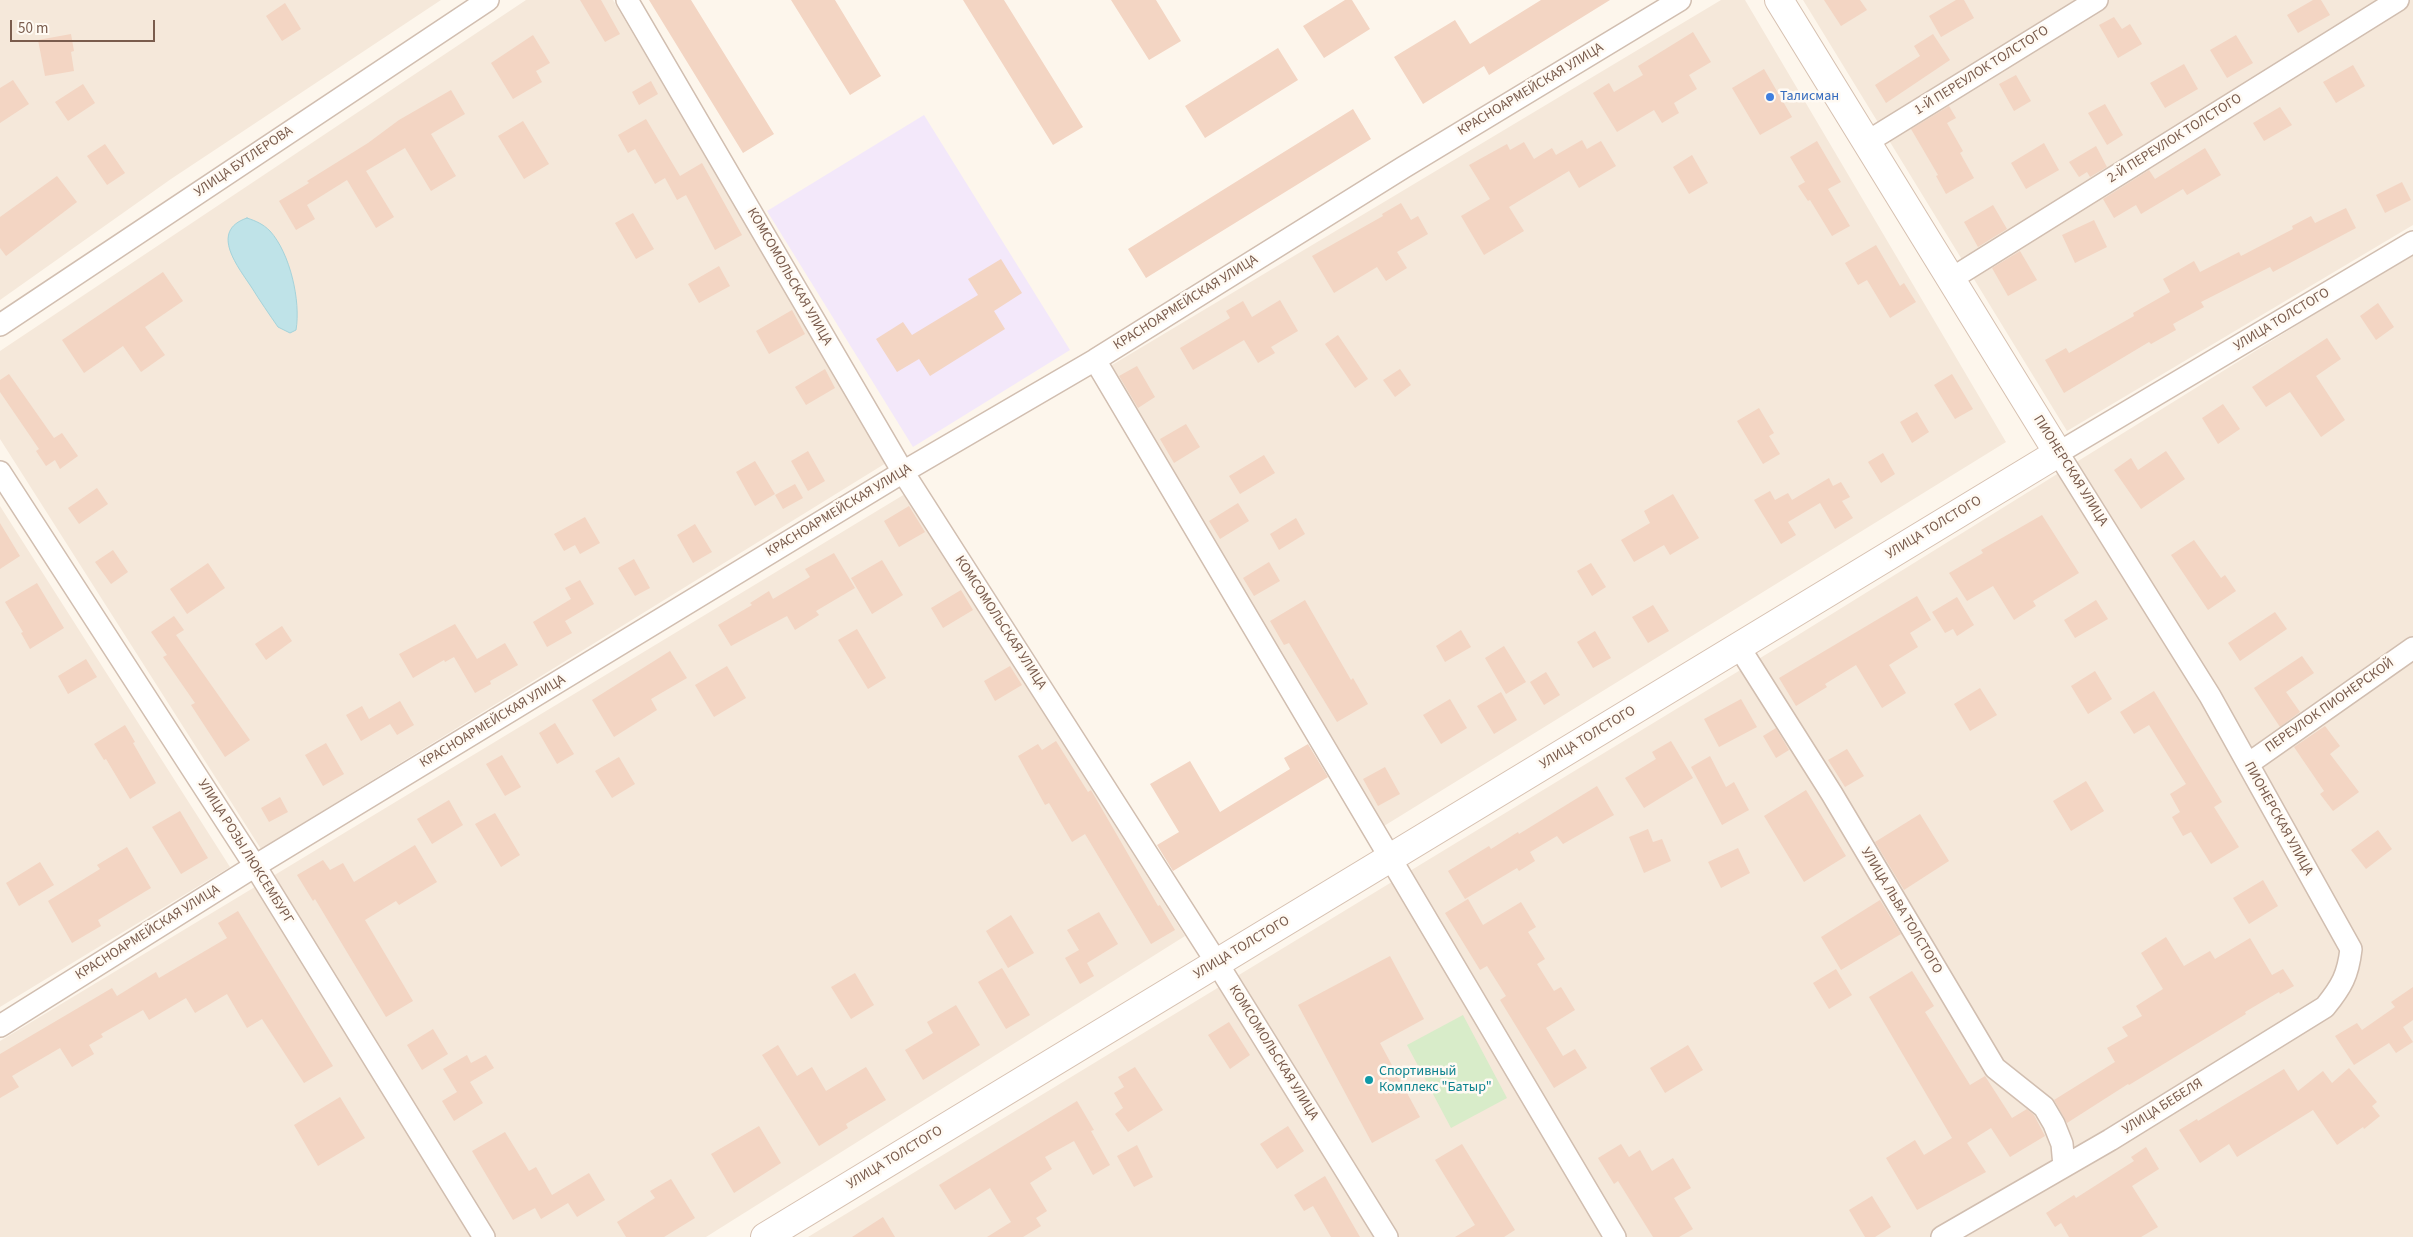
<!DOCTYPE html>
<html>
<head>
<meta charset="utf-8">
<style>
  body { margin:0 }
  #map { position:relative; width:2413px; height:1237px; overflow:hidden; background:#fdf6ec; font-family:"Source Sans 3",sans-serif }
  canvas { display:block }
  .scale { position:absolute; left:10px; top:20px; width:145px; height:22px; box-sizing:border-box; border:2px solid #7a5c4d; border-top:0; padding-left:6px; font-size:15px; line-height:18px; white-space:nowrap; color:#7a5c4d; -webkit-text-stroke:4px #fffaf3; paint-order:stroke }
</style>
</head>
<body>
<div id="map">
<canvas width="2413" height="1237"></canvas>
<div class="scale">50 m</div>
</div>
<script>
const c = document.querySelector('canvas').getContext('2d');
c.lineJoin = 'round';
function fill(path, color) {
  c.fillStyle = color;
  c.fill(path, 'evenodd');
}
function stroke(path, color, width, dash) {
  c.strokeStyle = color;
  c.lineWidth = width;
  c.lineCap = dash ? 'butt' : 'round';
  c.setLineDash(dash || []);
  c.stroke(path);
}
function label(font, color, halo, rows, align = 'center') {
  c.font = font + ' "Source Sans 3",sans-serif';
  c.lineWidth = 5;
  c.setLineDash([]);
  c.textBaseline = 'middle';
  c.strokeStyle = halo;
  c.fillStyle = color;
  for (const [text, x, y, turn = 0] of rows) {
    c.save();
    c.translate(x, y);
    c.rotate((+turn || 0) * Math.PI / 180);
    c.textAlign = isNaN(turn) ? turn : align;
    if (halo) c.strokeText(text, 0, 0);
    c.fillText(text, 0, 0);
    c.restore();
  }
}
fill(new Path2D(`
  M0,0H441L171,179L0,300Z
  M526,0H613L886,463L261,849L0,439V351Z
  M1721,0H1745L2006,442L1384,826L1107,368Z
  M1803,0H2413V225L2067,431Z
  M2413,253V1237H808L1798,635Z
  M905,494L1185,936L706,1237H0V1041Z
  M0,506L230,867L0,1007Z`), '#f5e8da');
fill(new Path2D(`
  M924,115L1070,350L913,447L767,211Z`), '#f3e8fa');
fill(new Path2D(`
  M1463,1015L1507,1098L1451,1128L1407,1045Z`), '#d8ecc9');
const water = new Path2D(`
  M247,218C256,221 263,224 270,231C290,253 301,301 296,330L290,333L278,327C269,314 260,301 252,288C239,268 208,231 247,218Z`);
fill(water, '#bfe3e8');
stroke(water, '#a5d3da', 1);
fill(new Path2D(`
  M580,0H601L620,34L605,42Z
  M649,0H691L774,134L743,153Z
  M791,0H835L881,76L850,95Z
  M963,0H1004L1083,127L1053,145Z
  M1111,0H1156L1181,41L1149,60Z
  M1345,0H1352L1370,29L1324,58L1303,26Z
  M1541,0H1610L1489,75L1484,66L1423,104L1394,57L1455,20L1470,44Z
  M1824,0H1860L1867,10L1841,26Z
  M1956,0H1964L1974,18L1941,37L1929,16Z
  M2313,0H2321L2330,15L2298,33L2287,15Z
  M285,3L301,29L282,41L266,16Z
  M2114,17L2122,29L2130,24L2142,44L2118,58L2099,25Z
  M1693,32L1711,62L1689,75L1697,89L1674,103L1679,113L1662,123L1654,110L1617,132L1593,93L1609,83L1614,92L1643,75L1638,66Z
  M71,34L74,51L71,52L74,71L45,76L38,40Z
  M1933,34L1950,60L1886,103L1875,85L1920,56L1914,46Z
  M533,35L550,63L536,71L542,82L513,99L491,63Z
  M2236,35L2253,63L2227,78L2210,50Z
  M1278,48L1298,80L1205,138L1185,106Z
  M2184,64L2198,89L2165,108L2150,83Z
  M2353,65L2365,86L2336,103L2323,82Z
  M1764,69L1792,117L1760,135L1732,88Z
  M2016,75L2031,101L2014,111L1999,84Z
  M13,80L29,104L0,123V88Z
  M651,81L658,94L639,105L632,92Z
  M83,84L95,103L68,121L55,102Z
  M451,90L465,114L431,134L456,176L431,191L405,148L366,171L394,217L376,228L347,180L307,205L315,219L296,230L279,201L309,183L307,181L368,143L399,120Z
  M2105,104L2123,135L2107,145L2088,113Z
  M1949,106L1956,118L1947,123L1963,151L1960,153L1974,178L1946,194L1936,176L1938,175L1911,129Z
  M2280,107L2292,125L2264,141L2253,123Z
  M1353,109L1371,139L1146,278L1128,249Z
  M646,119L680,176L702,163L742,235L715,250L686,195L677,200L665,178L655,184L635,149L628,153L618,135Z
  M523,121L549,164L524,179L498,136Z
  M1582,140L1587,149L1601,141L1616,166L1579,188L1569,171L1509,207L1524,231L1484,255L1461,216L1490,199L1469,165L1507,144L1510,150L1524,142L1534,159L1552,148L1556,155Z
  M1817,141L1841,182L1828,189L1850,226L1832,236L1810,200L1808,201L1798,186L1805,182L1790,157Z
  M2044,143L2059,170L2026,189L2011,163Z
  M105,144L125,173L107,185L87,156Z
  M2096,146L2107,167L2090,177L2087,172L2079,177L2069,162Z
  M2205,148L2221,175L2187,195L2183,189L2141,214L2136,205L2114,218L2103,199L2149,170L2155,179Z
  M1692,155L1708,183L1689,194L1673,167Z
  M57,176L77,202L6,256L0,248V217Z
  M2402,182L2411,200L2385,213L2376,195Z
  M1401,203L1411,220L1418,216L1428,234L1397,252L1407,268L1386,281L1377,267L1334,293L1312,256L1383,216L1382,214Z
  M1993,205L2007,229L1978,247L1964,222Z
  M2346,208L2356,228L2273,272L2270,267L2201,302L2204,307L2173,324L2176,330L2151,344L2149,342L2064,393L2045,360L2066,348L2069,353L2134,316L2133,313L2170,292L2163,279L2194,261L2200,272L2239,252L2241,256L2293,229L2292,226L2311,216L2315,223Z
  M633,213L654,249L636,259L615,223Z
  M2094,220L2107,247L2075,263L2062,235Z
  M1876,245L1900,286L1904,283L1916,302L1890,318L1867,280L1858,285L1845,263Z
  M2020,251L2037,280L2008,296L1992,268Z
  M1001,259L1022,293L994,311L1005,329L930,376L919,359L897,372L876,339L903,322L912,335L978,295L968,279Z
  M719,266L730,286L699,303L688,284Z
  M163,272L183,301L145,327L165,355L141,372L123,346L84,373L62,340Z
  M1280,300L1298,331L1271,347L1275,353L1258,363L1244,340L1193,370L1180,348L1230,318L1226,311L1243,301L1252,317Z
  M2378,303L2394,327L2376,340L2360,316Z
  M792,310L805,334L769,354L756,331Z
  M1338,335L1368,379L1355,388L1325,344Z
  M2327,338L2341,359L2316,376L2345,420L2321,437L2290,392L2266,407L2252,387Z
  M1137,366L1155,397L1138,408L1119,376Z
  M825,369L835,388L806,405L795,387Z
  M1400,369L1411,385L1395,397L1383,380Z
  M9,374L54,438L62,433L78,456L60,469L55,460L46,466L36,451L39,449L0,392V380Z
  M1952,374L1973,409L1955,419L1934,385Z
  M2223,404L2240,429L2218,444L2202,418Z
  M1759,408L1774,433L1769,436L1780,454L1763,464L1737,421Z
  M1917,412L1929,432L1912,443L1900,422Z
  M1186,424L1200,447L1174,463L1160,439Z
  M808,451L825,481L808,491L791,461Z
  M2166,451L2185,479L2141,509L2114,470L2131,458L2138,470Z
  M1883,453L1895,474L1881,483L1868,462Z
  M1264,455L1275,473L1240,494L1229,476Z
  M755,461L775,494L755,506L736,472Z
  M1829,478L1833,486L1841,482L1850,497L1842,501L1853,518L1835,529L1820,503L1788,522L1796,535L1781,544L1754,500L1770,491L1775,500L1788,493L1792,500Z
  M795,484L803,498L783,509L775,495Z
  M97,488L108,504L79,524L68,508Z
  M1673,494L1699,538L1670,555L1664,545L1634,562L1621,540L1650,523L1644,511Z
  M1238,503L1249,521L1220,539L1209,521Z
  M909,506L925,532L899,547L884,521Z
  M2042,515L2079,573L2033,601L2036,606L2014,620L1993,586L1967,601L1949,573L1983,553L1981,550Z
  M585,517L600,543L580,554L575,545L564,551L554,534Z
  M1296,518L1305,534L1279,550L1270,534Z
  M0,523L20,556L0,569Z
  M695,524L712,552L693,563L677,535Z
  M2194,540L2221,578L2225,575L2236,591L2208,610L2171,555Z
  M113,550L128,572L111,584L95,562Z
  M834,553L855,588L816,611L819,615L795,630L787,616L731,646L718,625L752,605L750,603L769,591L773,599L810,577L805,569Z
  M634,559L650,588L635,596L618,568Z
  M882,560L903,595L872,614L851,578Z
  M1269,562L1280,581L1254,596L1243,578Z
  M208,563L225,588L187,614L170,589Z
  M1591,563L1606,587L1592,596L1577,571Z
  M580,580L594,604L565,621L572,633L547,647L533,622L571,599L565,588Z
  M37,583L64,628L30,649L21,633L23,632L5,602Z
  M961,590L973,610L943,628L931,608Z
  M1917,596L1931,620L1910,633L1918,647L1889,665L1906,693L1882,708L1856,665L1825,684L1827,687L1796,706L1779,678Z
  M1957,597L1974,625L1957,636L1953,629L1945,633L1932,612Z
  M1305,600L1351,680L1353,678L1368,704L1337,722L1289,643L1284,645L1270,621Z
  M2096,600L2108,619L2075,638L2064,620Z
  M1653,605L1669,631L1648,643L1632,617Z
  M2275,612L2287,629L2240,661L2228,643Z
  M174,616L184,630L176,635L250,740L225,757L191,705L195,703L163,657L167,655L151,632Z
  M455,624L477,659L505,643L518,665L490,681L491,684L475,693L454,657L445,662L444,660L413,678L399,654Z
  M282,626L292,641L266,660L255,644Z
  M857,629L886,678L868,689L838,640Z
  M1461,630L1471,647L1445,662L1436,646Z
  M1595,631L1611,658L1593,668L1577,642Z
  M1504,646L1526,682L1506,694L1485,658Z
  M670,651L687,678L651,699L657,710L614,737L592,700Z
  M2302,656L2314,673L2286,692L2300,712L2280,727L2254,688Z
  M86,659L97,677L68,694L58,676Z
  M727,666L746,698L714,717L695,685Z
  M1010,666L1022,685L995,701L984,681Z
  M2095,671L2112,699L2088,714L2071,686Z
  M1546,672L1560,695L1544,705L1530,682Z
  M1980,688L1997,715L1970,731L1954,704Z
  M2154,691L2222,802L2214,807L2239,847L2211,864L2191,832L2183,836L2172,817L2180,812L2170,794L2186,784L2149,725L2134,734L2120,712Z
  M1501,692L1517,720L1494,734L1477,706Z
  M1450,699L1467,728L1441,744L1423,715Z
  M1741,699L1757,727L1719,747L1704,719Z
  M400,701L414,725L397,735L390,724L361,741L346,715L362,706L369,719Z
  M555,723L574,754L557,764L539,733Z
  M125,725L135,742L133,743L156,783L130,799L106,759L104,760L94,744Z
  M2325,726L2340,746L2330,754L2359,792L2333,811L2320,794L2324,791L2294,747Z
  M1776,728L1789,750L1776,758L1763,736Z
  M1056,741L1088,792L1091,790L1158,906L1160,905L1175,930L1151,944L1085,834L1072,842L1049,803L1045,805L1018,756L1038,744L1042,750Z
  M1671,741L1693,778L1644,808L1625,778L1656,759L1652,752Z
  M326,743L344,774L323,786L305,755Z
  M1308,744L1328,777L1173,871L1157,845L1179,832L1150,784L1190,761L1220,812L1290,769L1284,758Z
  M1847,749L1864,776L1845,787L1828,760Z
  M502,755L521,787L505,796L486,764Z
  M1710,756L1726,787L1734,782L1749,810L1722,825L1691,767Z
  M619,757L635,784L612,798L595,771Z
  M1385,767L1400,794L1378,806L1363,779Z
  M2086,781L2104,811L2071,831L2053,801Z
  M1597,786L1614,815L1563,844L1557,836L1530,852L1535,861L1519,871L1517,868L1465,899L1448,871L1489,846L1491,849L1518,832L1519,834Z
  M1806,790L1846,856L1804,882L1764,816Z
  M280,797L288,812L269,822L261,808Z
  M449,800L463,825L432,844L417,819Z
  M180,811L208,858L181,874L152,827Z
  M495,813L520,855L501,867L475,824Z
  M1920,814L1949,861L1904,890L1875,842Z
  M1648,829L1653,842L1662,839L1671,861L1644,873L1629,837Z
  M2378,830L2392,849L2366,869L2351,850Z
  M415,845L437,882L399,905L396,901L365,920L413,1001L386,1017L315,899L313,901L297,875L323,860L330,870L343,863L354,882Z
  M127,847L151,888L98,920L101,926L72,943L48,901L100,869L97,865Z
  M1738,848L1750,873L1721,888L1708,862Z
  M40,862L54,885L19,906L6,883Z
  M2263,880L2278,906L2249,924L2233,898Z
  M1468,899L1483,925L1521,902L1536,927L1528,932L1545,959L1537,964L1554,991L1561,987L1575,1010L1546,1028L1563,1056L1575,1049L1587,1068L1554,1088L1500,1000L1506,996L1487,966L1480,970L1445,913Z
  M1880,900L1901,934L1841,970L1821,937Z
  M238,911L333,1066L304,1083L262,1019L247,1028L227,994L195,1013L186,998L149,1020L143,1010L101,1034L103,1037L89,1045L94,1054L72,1067L60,1048L12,1076L19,1087L0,1098V1054L112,988L117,996L156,972L159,978L227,938L218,923Z
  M1099,912L1118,944L1087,963L1094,976L1080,984L1065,958L1079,950L1067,930Z
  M1011,915L1034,953L1008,968L986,931Z
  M2166,937L2184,966L2210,951L2215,959L2250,938L2272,975L2283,969L2294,986L2280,994L2279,992L2245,1012L2246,1014L2129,1085L2128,1084L2067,1123L2054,1100L2115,1062L2107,1048L2128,1036L2122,1027L2142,1016L2136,1006L2163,989L2141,953Z
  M1390,956L1424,1019L1380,1043L1420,1117L1372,1143L1298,1005Z
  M1002,968L1030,1015L1006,1029L978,982Z
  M1836,969L1852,995L1829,1009L1813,983Z
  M1912,971L1934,1006L1925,1012L1970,1085L1985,1076L2012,1118L2027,1109L2034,1115L2045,1136L2010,1157L1991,1128L1967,1143L1986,1172L1917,1210L1886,1158L1915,1140L1924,1155L1952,1138L1869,997Z
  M855,973L874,1005L851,1019L831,987Z
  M2413,987V1020L2403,1027L2413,1042L2396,1053L2389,1043L2354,1065L2335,1036L2357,1023L2362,1030L2395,1007L2391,1002Z
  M956,1005L980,1045L923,1080L905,1050L933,1033L927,1022Z
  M1229,1022L1250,1055L1230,1069L1208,1035Z
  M433,1029L448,1054L422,1070L407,1045Z
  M778,1045L797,1076L812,1067L826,1091L866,1067L886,1100L846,1124L848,1128L819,1146L762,1055Z
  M1688,1045L1703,1070L1665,1093L1650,1068Z
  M467,1055L471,1063L486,1055L494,1068L470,1082L483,1103L454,1121L442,1101L457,1092L443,1069Z
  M1135,1067L1163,1110L1128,1132L1115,1114L1123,1108L1114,1093L1124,1087L1118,1077Z
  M2349,1068L2377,1102L2372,1106L2380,1116L2364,1129L2363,1127L2337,1145L2313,1110L2237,1157L2229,1144L2200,1163L2179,1130L2197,1119L2198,1121L2284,1069L2298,1091L2323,1071L2332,1083Z
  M340,1097L365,1138L318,1166L294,1125Z
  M1077,1101L1094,1130L1091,1131L1110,1165L1093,1175L1074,1141L1045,1157L1052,1169L1030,1183L1047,1211L1036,1218L1041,1226L1023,1237H987L1011,1222L990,1188L955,1210L939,1185Z
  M759,1126L781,1163L734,1193L711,1154Z
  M1288,1126L1304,1151L1277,1169L1260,1144Z
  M505,1132L529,1171L536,1167L552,1195L589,1173L605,1200L577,1217L568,1203L541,1219L535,1208L513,1220L472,1151Z
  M1462,1144L1515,1230L1504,1237H1455L1475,1225L1435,1160Z
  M1621,1144L1629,1157L1640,1150L1652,1171L1673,1158L1691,1188L1674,1198L1693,1229L1679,1237H1653L1618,1181L1614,1184L1598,1158Z
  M1137,1145L1153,1177L1134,1187L1117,1156Z
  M2146,1147L2159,1169L2132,1186L2158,1227L2141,1237H2069L2061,1223L2055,1227L2046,1213L2074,1195L2076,1198L2134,1161L2131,1157Z
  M1325,1176L1337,1197L1360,1237H1331L1313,1206L1304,1211L1294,1195Z
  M671,1179L695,1218L664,1237H626L617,1222L655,1198L650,1191Z
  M1872,1196L1891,1227L1875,1237H1865L1849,1210Z
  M883,1217L895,1237H852Z`), '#f3d5c3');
const street = new Path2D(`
  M627,0L903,472L1217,963L1387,1237
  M1867,142L2097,0
  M1951,279L2398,0
  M0,325L488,0
  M1095,360L1615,1237
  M0,472L255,866L484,1237
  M1739,647L1832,794L1995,1068L2044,1107L2054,1124L2062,1144L2064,1166
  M2248,764L2413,648
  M0,1026L255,866L903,472L1095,360L1404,167L1680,0
  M1942,1237L2110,1140L2325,1007C2342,986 2348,975 2351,949L2210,696L2058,453L2413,242`);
const secondary = new Path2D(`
  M765,1237L2058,453L1779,0`);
stroke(street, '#d1beb0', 24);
stroke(secondary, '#d6c0b0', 30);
stroke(street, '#fff', 21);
stroke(secondary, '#fff', 28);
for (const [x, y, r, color] of [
  [1770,97,5,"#3f7fe0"],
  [1369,1080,5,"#0f9aa8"]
]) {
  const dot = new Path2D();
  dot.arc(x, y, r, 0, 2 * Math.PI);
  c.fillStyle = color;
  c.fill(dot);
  stroke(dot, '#fffaf3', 2);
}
label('14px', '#7a5c4d', '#fffaf3', [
  ["1-Й ПЕРЕУЛОК ТОЛСТОГО",1982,71,-32],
  ["КРАСНОАРМЕЙСКАЯ УЛИЦА",1531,90,-31],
  ["2-Й ПЕРЕУЛОК ТОЛСТОГО",2175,139,-32],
  ["УЛИЦА БУТЛЕРОВА",244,162,-34],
  ["КОМСОМОЛЬСКАЯ УЛИЦА",789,277,60],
  ["КРАСНОАРМЕЙСКАЯ УЛИЦА",1186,303,-32],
  ["УЛИЦА ТОЛСТОГО",2282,320,-31],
  ["ПИОНЕРСКАЯ УЛИЦА",2070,471,58],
  ["КРАСНОАРМЕЙСКАЯ УЛИЦА",839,511,-31],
  ["УЛИЦА ТОЛСТОГО",1934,528,-31],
  ["КОМСОМОЛЬСКАЯ УЛИЦА",1000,623,57],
  ["ПЕРЕУЛОК ПИОНЕРСКОЙ",2330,706,-35],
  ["КРАСНОАРМЕЙСКАЯ УЛИЦА",493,722,-31],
  ["УЛИЦА ТОЛСТОГО",1588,738,-31],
  ["ПИОНЕРСКАЯ УЛИЦА",2278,819,61],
  ["УЛИЦА РОЗЫ ЛЮКСЕМБУРГ",245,852,58],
  ["УЛИЦА ЛЬВА ТОЛСТОГО",1901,911,59],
  ["КРАСНОАРМЕЙСКАЯ УЛИЦА",148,933,-32],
  ["УЛИЦА ТОЛСТОГО",1242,948,-31],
  ["КОМСОМОЛЬСКАЯ УЛИЦА",1273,1053,58],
  ["УЛИЦА БЕБЕЛЯ",2163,1107,-32],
  ["УЛИЦА ТОЛСТОГО",895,1158,-31]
]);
label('14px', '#366cbe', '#fffaf3', [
  ["Талисман",1780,97]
], 'left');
label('14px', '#0d838f', '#fffaf3', [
  ["Спортивный",1379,1072],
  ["Комплекс \"Батыр\"",1379,1088]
], 'left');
</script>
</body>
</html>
